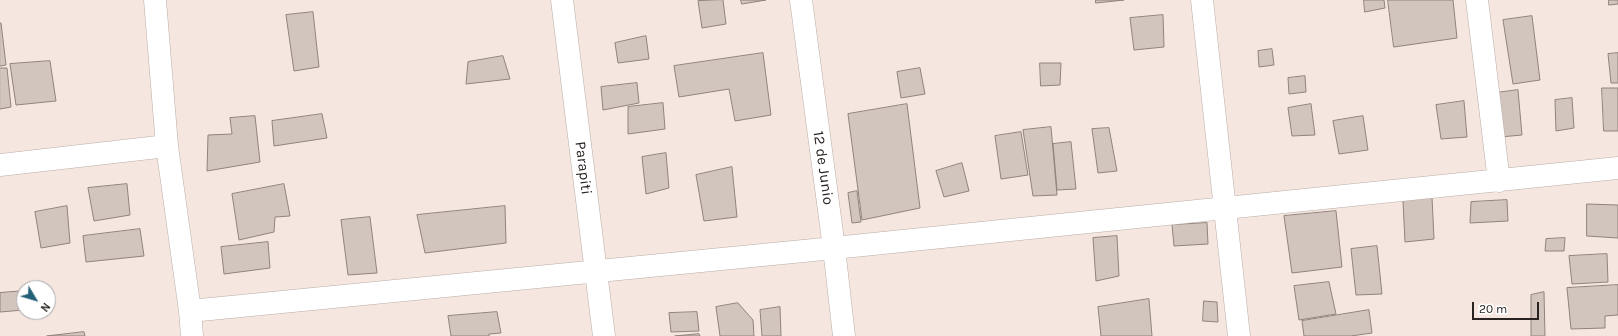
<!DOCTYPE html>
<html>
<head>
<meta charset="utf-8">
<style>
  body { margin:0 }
  #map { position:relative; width:1618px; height:336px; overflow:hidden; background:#f5e7e0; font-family:Karla,sans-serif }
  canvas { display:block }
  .north { position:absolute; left:16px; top:280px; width:40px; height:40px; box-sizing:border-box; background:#fff; border:1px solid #a9a7a6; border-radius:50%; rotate:128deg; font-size:11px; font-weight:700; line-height:16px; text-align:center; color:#282321 }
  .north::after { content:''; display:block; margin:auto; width:14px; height:18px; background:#246078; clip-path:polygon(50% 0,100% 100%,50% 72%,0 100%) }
  .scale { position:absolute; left:1472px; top:302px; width:67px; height:18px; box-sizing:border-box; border:2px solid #282321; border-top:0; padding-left:5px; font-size:12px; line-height:14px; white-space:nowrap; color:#282321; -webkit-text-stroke:3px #fff; paint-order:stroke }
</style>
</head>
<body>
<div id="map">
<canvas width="1618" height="336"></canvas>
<div class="north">N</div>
<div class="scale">20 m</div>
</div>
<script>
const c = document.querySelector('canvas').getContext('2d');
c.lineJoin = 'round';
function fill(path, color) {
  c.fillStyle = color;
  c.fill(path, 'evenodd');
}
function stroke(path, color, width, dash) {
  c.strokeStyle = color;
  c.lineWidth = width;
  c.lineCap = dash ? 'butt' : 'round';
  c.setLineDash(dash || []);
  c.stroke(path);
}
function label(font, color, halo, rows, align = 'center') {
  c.font = font + ' Karla,sans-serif';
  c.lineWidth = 3;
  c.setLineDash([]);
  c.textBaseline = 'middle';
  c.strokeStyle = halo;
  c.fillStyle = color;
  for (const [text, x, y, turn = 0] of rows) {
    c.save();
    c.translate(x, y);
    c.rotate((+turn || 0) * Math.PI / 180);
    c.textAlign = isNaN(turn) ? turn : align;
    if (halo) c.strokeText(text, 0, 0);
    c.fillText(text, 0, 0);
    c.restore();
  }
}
const building = new Path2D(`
  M723,0L726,24L702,28L698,1Z
  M741,0H766L742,4Z
  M1096,0H1124L1096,3Z
  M1364,0H1384L1385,8L1365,12Z
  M1388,0H1453L1457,38L1394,47Z
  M1609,0H1618V4L1609,5Z
  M313,12L319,67L294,71L286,15Z
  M1163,15L1164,47L1134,50L1130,18Z
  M1532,16L1540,80L1513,84L1503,20Z
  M0,23H1L6,65L0,66Z
  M646,36L649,59L618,63L615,43Z
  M1272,49L1274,65L1259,67L1258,51Z
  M763,53L771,115L735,121L729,89L679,97L674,66Z
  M1618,53V83H1611L1608,54Z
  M503,56L510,79L466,84L468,62Z
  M50,61L56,101L16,105L10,64Z
  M1040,63H1061L1060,85L1041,86Z
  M0,68H7L11,107L0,109Z
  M920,68L925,94L901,98L897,72Z
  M1305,76L1306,92L1289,94L1288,78Z
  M637,83L639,103L603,110L601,87Z
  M1602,88H1618V131H1604Z
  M1518,90L1522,135L1500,137L1496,93Z
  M1572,98L1574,128L1556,131L1555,100Z
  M1464,101L1467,137L1441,139L1436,105Z
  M663,103L665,129L628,134V107Z
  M907,104L920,208L862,220L848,114Z
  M1311,104L1315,135L1292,136L1288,108Z
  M322,114L327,138L274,146L272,121Z
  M255,116L260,162L207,171L208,135L232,134L230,118Z
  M1363,116L1368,150L1339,154L1333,121Z
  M1051,127L1057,195L1033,196L1023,130Z
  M1109,128L1117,171L1098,173L1092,129Z
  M1021,132L1028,175L1001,179L995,136Z
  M1071,142L1076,189L1057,190L1053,144Z
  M666,153L669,188L646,194L642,157Z
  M962,163L969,191L944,197L936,171Z
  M732,167L737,217L704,221L696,175Z
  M127,184L130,215L94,221L88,188Z
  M284,184L290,216L275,217L274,232L239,240L232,194Z
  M857,191L861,222L852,223L848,193Z
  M1432,197L1434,239L1405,242L1403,201Z
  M1507,200L1508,221L1470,223L1471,202Z
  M1587,204L1618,205V238L1587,236Z
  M67,206L70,243L41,248L35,212Z
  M505,206L506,243L425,253L417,215Z
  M1336,211L1342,267L1292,273L1284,216Z
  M370,217L377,273L348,275L341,220Z
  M1207,223L1208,244L1174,246L1172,225Z
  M140,229L144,256L86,262L83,236Z
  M1117,236L1119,276L1096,281L1093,238Z
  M1565,238L1564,251H1545L1546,239Z
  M268,242L270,268L224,274L221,247Z
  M1377,246L1382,294L1356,295L1351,249Z
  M1607,254L1608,282L1572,284L1569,256Z
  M1329,282L1336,314L1299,320L1294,286Z
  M1618,285V315L1605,316V328L1571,329L1567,288Z
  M24,291V310L0,312V293Z
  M1544,292L1545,336H1531V295Z
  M1149,299L1152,336H1101L1098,307Z
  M1204,301L1217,302L1218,322L1203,321Z
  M738,303L753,320L754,336H720L716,307Z
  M780,307L781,336H762L760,310Z
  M1369,310L1372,333L1351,336H1304L1302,321Z
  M497,312L501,333L489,334V336H451L448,316Z
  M697,312L699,331L671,332L669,313Z
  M84,332L85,336H47Z
  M699,334L700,336H675Z`);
fill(building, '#d2c5be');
stroke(building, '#90837e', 1);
const minor = new Path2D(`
  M155,0L167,146L190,311L192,336
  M562,0L604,336
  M801,0L834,248L844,336
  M1202,0L1239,336
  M1477,0L1499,181
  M0,165L167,146
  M190,311L834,248L1618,168`);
stroke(minor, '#baaca6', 23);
stroke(minor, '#fff', 22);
label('15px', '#282321', '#fff', [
  ["Parapiti",583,168,83],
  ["12 de Junio",823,168,82]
]);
</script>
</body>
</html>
